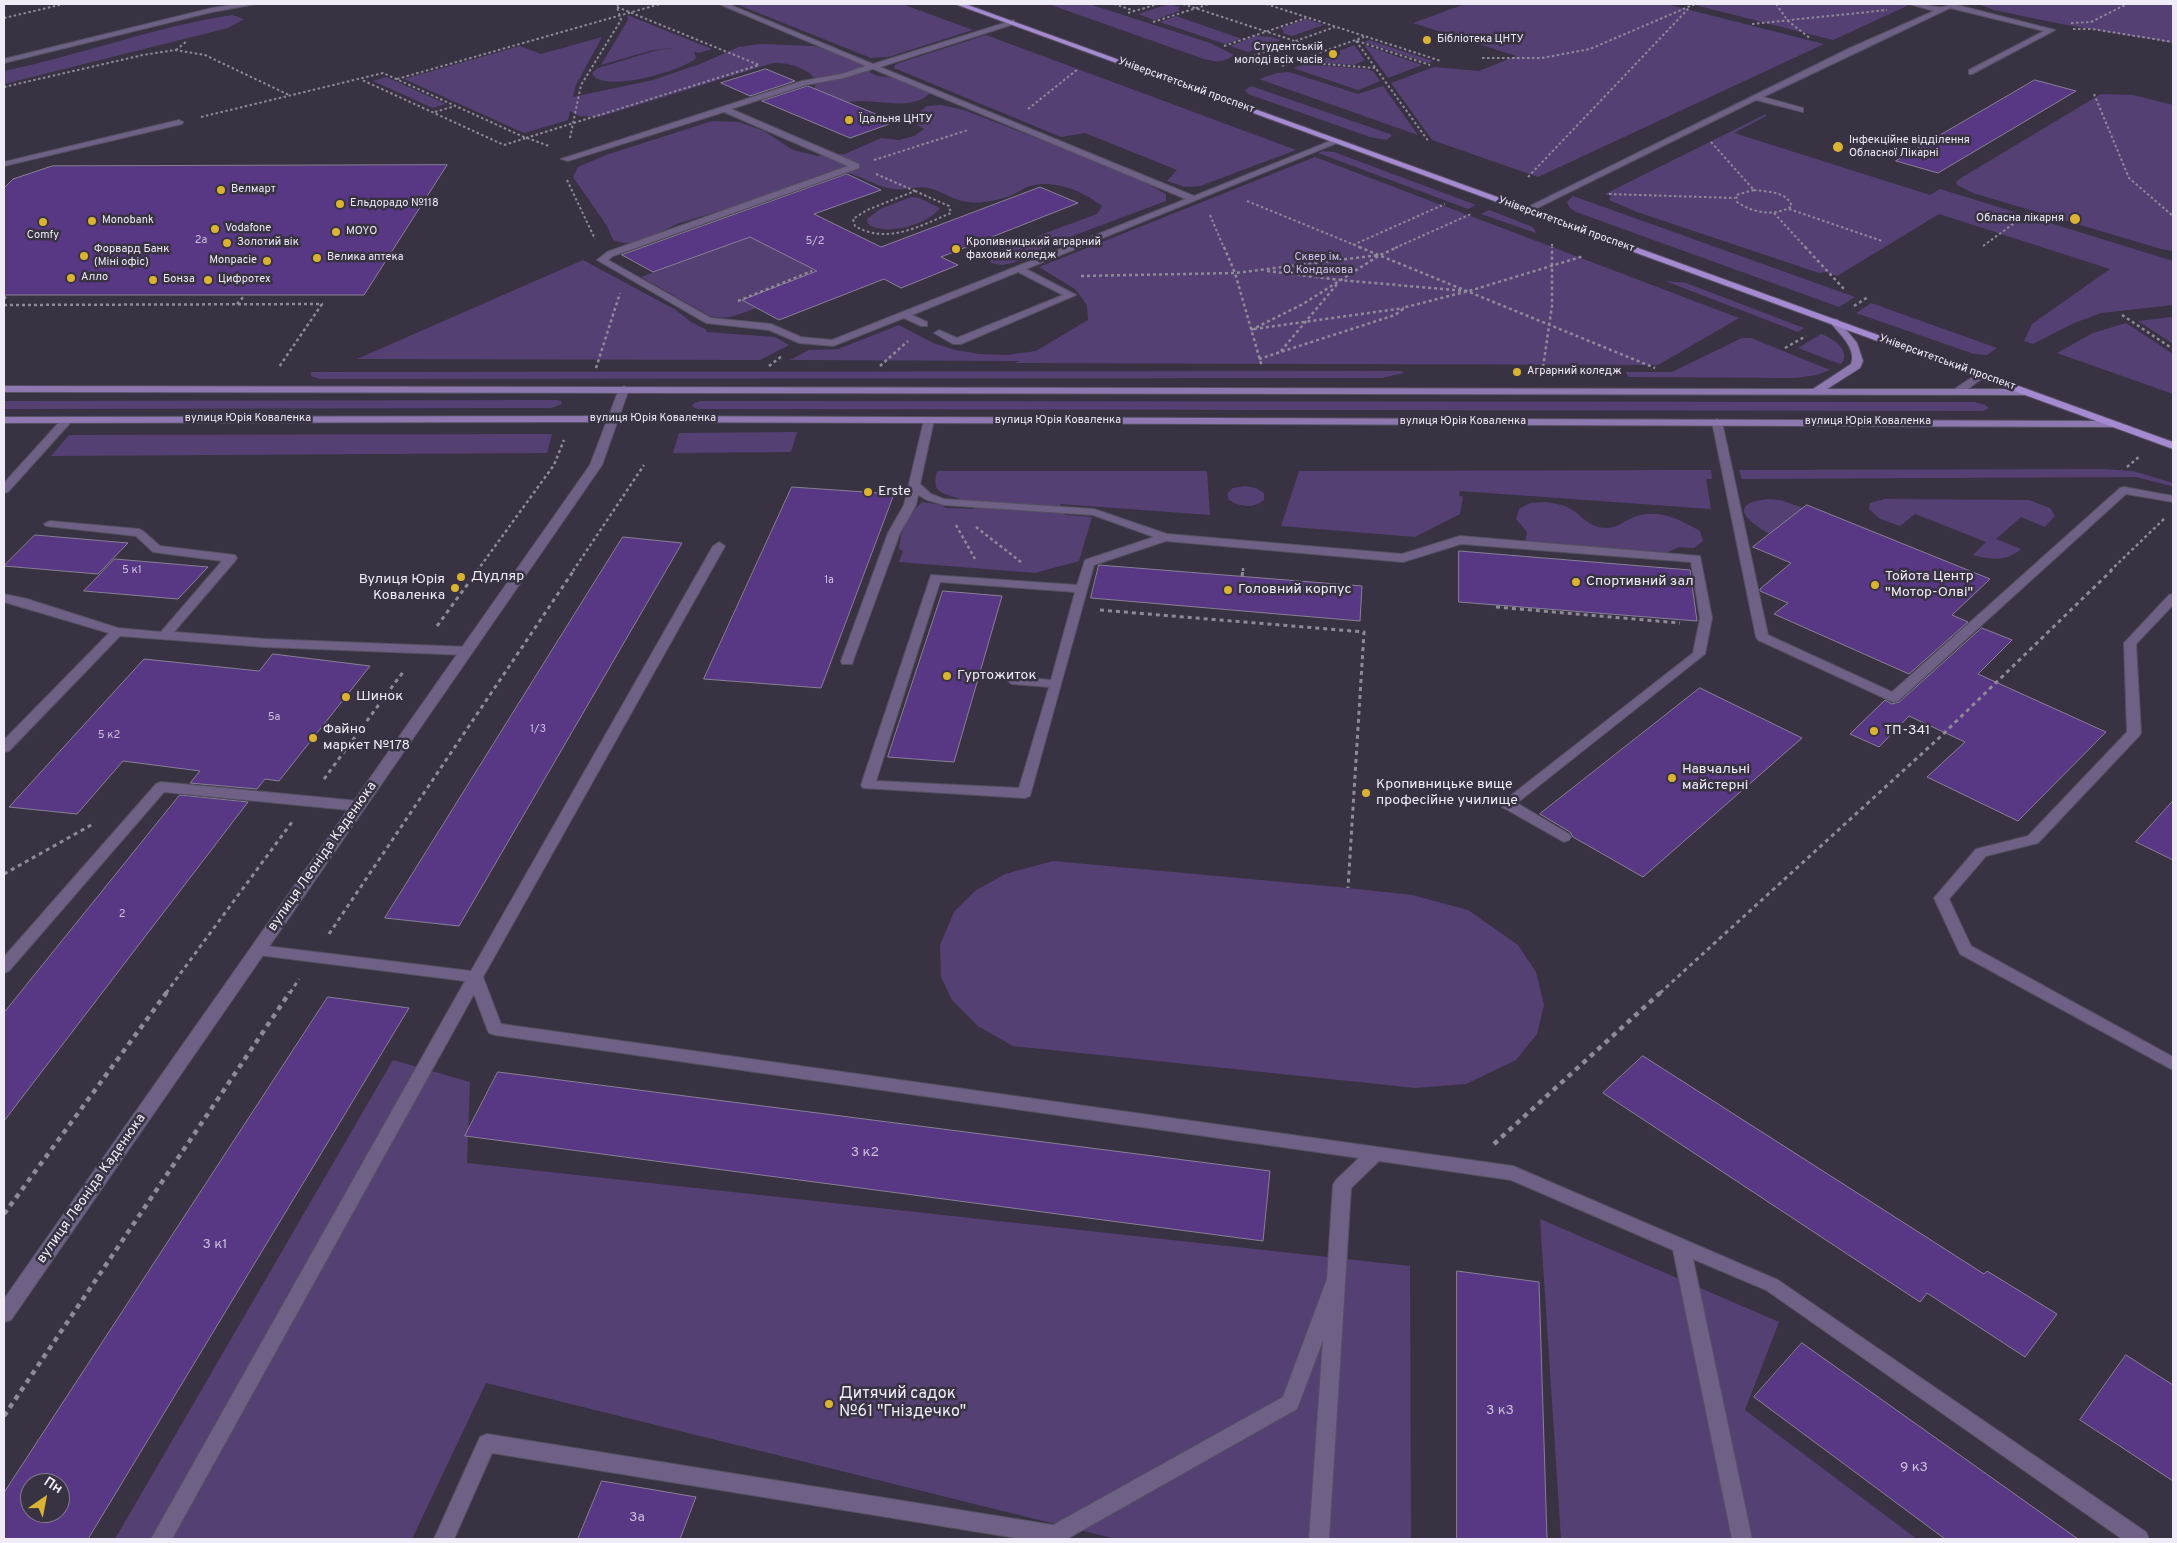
<!DOCTYPE html>
<html>
<head>
<meta charset="utf-8">
<style>
  body { margin:0 }
  #map { position:relative; width:2177px; height:1543px; overflow:hidden; background:#383243; font-family:Overpass,sans-serif }
  canvas { display:block }
  .frame { position:absolute; inset:0; border:5px solid #f0ecf7; pointer-events:none }
  .north { position:absolute; left:20px; top:1473px; width:50px; height:50px; box-sizing:border-box; background:#383243; border:1px solid #827c8b; border-radius:50%; rotate:33deg; font-size:14px; font-weight:700; line-height:20px; text-align:center; color:#f0ecf7 }
  .north::after { content:''; display:block; margin:auto; width:18px; height:22px; background:#dab333; clip-path:polygon(50% 0,100% 100%,50% 72%,0 100%) }
</style>
</head>
<body>
<div id="map">
<canvas width="2177" height="1543"></canvas>
<div class="frame"></div>
<div class="north">Пн</div>
</div>
<script>
const c = document.querySelector('canvas').getContext('2d');
c.lineJoin = 'round';
function fill(path, color) {
  c.fillStyle = color;
  c.fill(path, 'evenodd');
}
function stroke(path, color, width, dash) {
  c.strokeStyle = color;
  c.lineWidth = width;
  c.lineCap = dash ? 'butt' : 'round';
  c.setLineDash(dash || []);
  c.stroke(path);
}
function label(font, color, halo, rows, align = 'center') {
  c.font = font + ' Overpass,sans-serif';
  c.lineWidth = 5;
  c.setLineDash([]);
  c.textBaseline = 'middle';
  c.strokeStyle = halo;
  c.fillStyle = color;
  for (const [text, x, y, turn = 0] of rows) {
    c.save();
    c.translate(x, y);
    c.rotate((+turn || 0) * Math.PI / 180);
    c.textAlign = isNaN(turn) ? turn : align;
    if (halo) c.strokeText(text, 0, 0);
    c.fillText(text, 0, 0);
    c.restore();
  }
}
fill(new Path2D(`
  M736,4H902L973,30L888,57L871,58Z
  M1048,4H1089L1210,43L1234,55C1223,63 1216,62 1204,59Z
  M1169,4L1180,7L1178,9L1180,11L1154,20L1138,14Z
  M1465,4H1666L1824,44L1538,177L1432,140L1391,83L1434,67L1479,71L1516,56L1413,23Z
  M1691,4H1903L1909,5L1833,40Z
  M1983,4H2173V43L2061,24L1994,10L1981,5Z
  M232,15L244,19L228,28L4,84V71C81,55 154,27 232,15Z
  M627,15L712,49L699,53L678,48L694,52L696,58C685,70 601,95 592,73L598,68L654,51L673,48L653,50L601,65L628,20Z
  M1176,16L1242,39L1225,44L1160,22Z
  M1306,19L1324,25L1292,36L1283,33L1284,31L1281,28Z
  M986,35L1296,150L1200,186L1185,187L1167,181L1177,170L1085,133L1061,137L894,68L895,65L899,63Z
  M1256,36L1271,37L1281,40L1248,52L1230,46Z
  M602,37L576,85L573,97L653,80L700,64L739,47L761,44L813,46L836,52L864,63L870,72L877,76L913,80L933,90C915,112 883,100 858,101C850,101 838,106 831,104C825,102 819,96 814,92L816,80C808,68 787,62 773,63L599,117L579,116L570,111L568,120L524,133L404,79L520,46L541,54Z
  M1369,40L1433,61L1428,63L1364,42Z
  M1354,45L1365,60L1354,65L1310,62C1321,58 1331,58 1341,54L1339,51Z
  M1364,45L1422,65L1388,78Z
  M1305,64L1366,69L1373,71L1380,81L1358,90L1293,68Z
  M1289,72L1358,94L1383,86L1418,135L1259,79L1277,73Z
  M386,77L446,104L433,108L373,81Z
  M1251,86L1390,134L1392,136L1386,140L1370,137L1248,94L1245,90Z
  M2101,94L2133,95L2173,105V251L2161,249L1973,193L1957,185L1956,182L1961,178Z
  M941,105L964,110L1085,157L1116,167L1166,194V201L1051,244L1013,263L1002,265L991,263L988,257L1000,250L1097,214L1102,206C1083,191 1054,179 1030,186C1023,188 1017,193 1010,196C998,200 981,204 968,202C955,201 945,193 932,189C921,184 906,191 894,189C870,186 854,168 829,172L757,199L677,224L639,243H623L613,240L607,226L573,177L578,167L606,155L712,121L739,122L764,131L793,150L817,156L845,154L881,138L899,140L914,136L924,129L914,123L915,115L927,106Z
  M1766,114V116L1734,133L1930,195L1940,189L2173,261V305L2101,313L2074,323L2033,344L2024,341L2032,324L2110,269L1939,214L1837,276L1826,272L1819,273L1637,212L1609,200L1611,196L1605,194Z
  M1323,151L1334,152L1476,205L1468,209L1318,153Z
  M1315,157L1739,318L1658,365L1015,363L1019,361L790,360L809,350L838,349L899,325L933,343L955,350L980,354L1007,355L1036,351L1088,320L1087,305L1075,289L1039,267Z
  M1573,196L1855,297L1839,307L1576,212L1569,207L1567,202Z
  M911,197L919,198L940,208C929,224 885,237 868,224L867,219L880,209Z
  M1489,210L1533,227L1536,233L1481,214Z
  M750,237L817,271L742,300L756,308C740,314 727,321 710,316L641,277Z
  M583,260L676,310L691,322L705,329L707,332L775,337L789,345L760,360L357,359Z
  M1665,281L1686,283L1804,328L1798,332Z
  M1871,303L1997,348L1987,355L1974,354L1856,313Z
  M2173,317V344L2138,321Z
  M2126,323L2173,354V394L2057,353L2093,333Z
  M1821,334C1832,338 1849,348 1843,362L1840,364L1798,348Z
  M1742,338H1751L1830,370L1816,375L1795,378L1628,377L1626,372H1672Z
  M1402,371L1403,373L1382,378L320,379L311,376V372Z
  M556,400L561,401L562,404L551,408L4,409V401Z
  M701,401L1974,402L1985,405L1989,408L1983,411H1944L697,409L692,406L694,403Z
  M797,432L791,452L673,453L679,433Z
  M552,434L547,453L51,456L69,435Z
  M2104,469L2133,471L2173,483V485L2171,486L2136,477L1742,479L1739,470Z
  M1711,470L1712,479H1706L1711,509L1460,491L1459,495L1463,497L1460,514L1415,537L1281,526L1299,471Z
  M937,471H1207L1210,515L1060,504L1065,515L1092,517L1079,561L1035,573L899,562L903,551L899,549C902,526 905,519 922,502L942,505L946,508L974,509C969,505 963,500 957,498C939,492 932,492 937,471Z
  M1245,486L1256,488L1264,493V500C1254,509 1240,507 1229,500L1227,494L1233,488Z
  M1769,499L1780,500L1803,508L1770,534C1746,521 1727,503 1769,499Z
  M1884,499L2029,500L2050,508L2055,516L2045,527L2021,517L1996,539L2021,549C2006,562 1991,560 1973,555L1986,542L1915,514L1900,526L1880,519L1869,509L1870,503Z
  M1546,502C1552,503 1559,504 1565,506C1578,511 1584,523 1598,527C1618,531 1621,521 1637,516C1661,509 1680,520 1700,531L1703,541L1694,548L1679,547L1665,553L1638,557L1525,543L1527,532L1516,519L1519,509L1530,503Z
  M1053,861L1348,888L1412,895L1468,910L1518,945L1536,972L1544,1005L1537,1034L1516,1060L1466,1084L1416,1088L1013,1046L978,1026L952,1000L941,977L940,945L954,912L975,891L1005,874Z
  M393,1060L470,1082L467,1163L1410,1266L1411,1539H1116L486,1383L412,1539H115Z
  M1540,1219L1779,1322L1745,1410L1917,1539H1561Z`), '#554074');
const building = new Path2D(`
  M766,69L795,81L750,96L721,83Z
  M2035,80L2076,91L1938,173L1896,161Z
  M808,86L895,122L850,138L762,101Z
  M447,165L364,295H4V188L13,179L52,166Z
  M847,174L881,190L814,214L881,247L1040,187L1078,203L941,257L958,265L901,288L884,279L779,320L742,300L817,271L750,237L653,272L622,255Z
  M792,487L894,494L821,688L704,679Z
  M1807,505L1990,579L1952,615L1968,622L1909,674L1774,614L1788,603L1760,591V589L1791,563L1753,547Z
  M35,535L128,543L98,574L4,566Z
  M623,537L682,543L459,926L385,918Z
  M1459,551L1690,570L1697,621L1459,602Z
  M115,559L208,567L178,599L84,591Z
  M1099,565L1362,586L1360,621L1091,598Z
  M943,591L1002,596L954,762L888,757Z
  M1982,628L2012,640L1978,674L2106,732L2018,821L1927,777L1965,742L1909,716L1879,747L1850,734L1885,700L1892,704L1899,702Z
  M273,654L370,666L279,781L265,779L257,789L190,783L200,771L123,761L77,814L9,807L144,659L259,671Z
  M1700,688L1802,738L1643,877L1573,837L1570,832L1540,814Z
  M180,795L248,802L4,1121V1013Z
  M2173,801V860L2136,842Z
  M328,997L409,1008L88,1539H4V1493ZM30,1483H60V1513H30Z
  M1643,1056L1984,1274L1987,1271L2057,1314L2025,1357L1927,1293L1920,1302L1603,1093Z
  M498,1072L1270,1171L1263,1241L465,1136Z
  M1457,1271L1539,1282L1547,1539H1457Z
  M1802,1343L2078,1539H1945L1754,1397Z
  M2126,1355L2173,1385V1481L2080,1420Z
  M602,1481L696,1497L680,1539H578Z`);
fill(building, '#583784');
stroke(building, '#888195', 1);
const service = new Path2D(`
  M239,4H256L212,12L4,63V59L212,8Z
  M719,4H728L873,64L1014,20V24L880,67L1194,196L1335,139L1342,141L1026,269L1076,295L961,344H953L934,333L939,330L957,338L1063,295L1018,272L912,315L927,322V326H921L904,318L833,346L799,343L769,330L706,323L597,260L607,252L848,166L724,112L568,161L561,159L802,81L842,74L866,66ZM873,69L1186,199L832,340L801,337L771,324L711,318L608,260L613,256L859,168V164L731,109L806,85L843,78Z
  M1909,4C1919,3 1928,6 1938,7C1944,8 1950,4 1957,4V5L2055,30L1972,74H1969V70L2044,31L1950,8L1763,97L1803,108V112L1756,100L1529,212L1522,210L1850,48L1934,11Z
  M179,120L183,122L182,124L4,166V162Z
  M67,417L72,420L71,422L8,492L4,493V483L63,418Z
  M929,417L934,420L920,484L931,494L944,499L1094,509L1167,534L1402,554L1460,536L1700,556L1712,618L1705,654L1517,803L1569,834L1571,837L1569,840L1564,842L1502,807L1500,804L1693,653L1700,618L1691,562L1461,544L1403,562L1166,541L1094,565L1030,796L1025,798L863,788L861,785L931,575L1077,585L1085,560L1154,537L1093,515L944,505L927,500L918,495L916,505L900,533L853,661L852,664H842L841,661L888,533L904,505L924,420ZM940,582L1075,592L1051,680L1012,676L1006,680L1012,684L1049,687L1019,788L876,781Z
  M1717,419L1722,422L1768,635L1892,692L2120,488L2124,487L2173,496V502L2126,494L1898,701L1893,702L1758,640L1756,637L1712,422Z
  M50,521L139,529L143,531L160,546L235,555L237,558L235,561L174,632L265,639L467,647L473,651L467,655L265,647L120,636L9,751L4,752V740L109,633L4,602V594L27,599L118,628L161,632L222,561L153,552L136,536L46,526L44,524Z
  M719,542L725,546L483,977L501,1024L1513,1166L1778,1280L2146,1532L2149,1539H2122L1766,1290L1693,1259L1752,1539H1732L1673,1250L1511,1180L1379,1161L1351,1188L1329,1539H1309L1323,1340L1297,1409L1067,1539H1022L492,1453L454,1539H434L480,1437L487,1434L1053,1525L1283,1397L1327,1279L1333,1185L1336,1180L1359,1158L495,1035L489,1033L487,1029L474,994L172,1539H151L465,981L258,955L253,954L250,950L253,946L258,945L471,971L713,546Z
  M2173,594V605L2136,644L2141,733L2139,736L2038,843L1986,856L1949,899L1971,946L2173,1057V1070L1960,954L1934,898L1976,849L2028,836L2127,732L2124,643L2169,595Z
  M161,782L359,801L364,803L366,806L364,809L359,811L164,792L9,971L4,973V957L156,784Z`);
const minor = new Path2D(`
  M1980,372L1984,373V377L1961,394H1953L1952,392L1953,390Z
  M624,386L629,389L602,465L11,1320L4,1322V1299L590,465L619,389Z`);
const secondary = new Path2D(`
  M1835,319L1838,320L1857,343L1863,361L1860,368L1827,389H2025L2030,392L2025,395L4,392V386L1813,389L1851,364C1857,348 1839,334 1830,322Z
  M613,416L2113,421L2118,424L2113,427L613,422L4,423V417Z`);
const primary = new Path2D(`
  M955,4H965L2173,442V449Z`);
stroke(service, '#555060', 2);
stroke(minor, '#555060', 2);
stroke(secondary, '#555060', 2);
stroke(primary, '#555060', 2);
stroke(new Path2D(`
  M1114,4L1135,11
  M1183,4L1325,51
  M1266,4L1441,61
  M1776,4L1788,21L1811,39
  M1128,13L1158,4
  M4,18L64,4
  M1153,22L1209,4
  M2071,23L2091,22L2127,4
  M1752,24L1887,10
  M2073,29H2092L2173,42
  M1356,41L1429,142
  M1357,41L1430,65
  M1224,46L1306,18
  M176,50L187,41
  M1253,56L1335,27
  M1482,58H1542L1590,49L1695,4
  M1298,62L1375,68
  M1282,66L1364,37
  M397,79L660,4
  M4,87L143,55L175,50L205,55L289,95
  M2094,94L2129,178L2173,216
  M1028,109L1078,69
  M435,112L455,106
  M201,117L383,73L526,138L504,145L362,80
  M526,138L759,65L617,7
  M527,138L549,146
  M570,138L581,85L621,20L617,7L618,4
  M1711,142L1753,189
  M874,160L968,130
  M876,174L915,191
  M1528,177L1689,8
  M567,180L595,239
  M1754,190C1768,192 1786,191 1792,206C1775,217 1753,213 1737,202L1736,195Z
  M915,191L949,206L951,213C920,226 887,245 855,226L853,219L867,210Z
  M1609,194L1735,198
  M1247,201L1362,248
  M1789,209L1882,241
  M1774,213L1806,248
  M1210,215L1224,248
  M1552,244V248
  M1353,245L1445,204
  M1983,246L2028,213
  M1395,248L1471,214`), '#8f8a98', 2, [2.5, 2.5]);
stroke(new Path2D(`
  M1224,247L1235,273L1262,367
  M1359,247L1655,368
  M1805,247L1844,289
  M1267,271L1340,280L1465,291
  M1081,276L1235,273L1379,255
  M4,299L7,295
  M738,301L812,271
  M237,304L245,295
  M4,305L322,304L279,367
  M1854,306L1868,297
  M2122,315L2173,349
  M1254,329L1404,308
  M1251,330L1303,304L1380,255L1398,247
  M1785,348L1806,336
  M1281,351L1338,283
  M1259,359L1395,315L1406,307L1469,291L1584,256
  M769,366L782,356
  M880,366L908,341
  M1543,367L1552,306V247
  M596,368L620,293
  M2127,467L2140,456
  M956,525L975,559
  M976,527L1021,562
  M477,571L554,465L564,440
  M573,571L644,465
  M1243,571V567
  M2110,571L2164,519`), '#8f8a98', 2.5, [3, 3]);
stroke(new Path2D(`
  M1242,576L1243,570
  M1496,607L1680,623
  M1100,610L1364,632L1348,888
  M437,626L478,570
  M324,779L403,672
  M4,874L93,824
  M329,934L574,570
  M166,993L292,822
  M290,993L299,979
  M1660,993L1939,738L2112,570`), '#8f8a98', 3, [4, 4]);
stroke(new Path2D(`
  M1494,1144L1661,992
  M4,1214L167,992
  M4,1416L290,992`), '#8f8a98', 4.5, [5, 5]);
fill(service, '#6e6185');
fill(minor, '#6e6185');
fill(secondary, '#8d78b0');
fill(primary, '#a58ad2');
for (const [x, y, r, color] of [
  [1427,40,5,"#dab333"],
  [1333,54,5,"#dab333"],
  [849,120,5,"#dab333"],
  [1838,147,6,"#dab333"],
  [221,190,5,"#dab333"],
  [340,204,5,"#dab333"],
  [2075,219,6,"#dab333"],
  [92,221,5,"#dab333"],
  [43,222,5,"#dab333"],
  [215,229,5,"#dab333"],
  [336,232,5,"#dab333"],
  [227,243,5,"#dab333"],
  [956,249,5,"#dab333"],
  [84,256,5,"#dab333"],
  [317,258,5,"#dab333"],
  [267,261,5,"#dab333"],
  [71,278,5,"#dab333"],
  [153,280,5,"#dab333"],
  [208,280,5,"#dab333"],
  [1517,372,5,"#dab333"],
  [868,492,5,"#dab333"],
  [461,577,5,"#dab333"],
  [1576,582,5,"#dab333"],
  [1875,585,5,"#dab333"],
  [455,588,5,"#dab333"],
  [1228,590,5,"#dab333"],
  [947,676,5,"#dab333"],
  [346,697,5,"#dab333"],
  [1874,731,5,"#dab333"],
  [313,738,5,"#dab333"],
  [1672,778,5,"#dab333"],
  [1366,793,5,"#dab333"],
  [829,1404,5,"#dab333"]
]) {
  const dot = new Path2D();
  dot.arc(x, y, r, 0, 2 * Math.PI);
  c.fillStyle = color;
  c.fill(dot);
  stroke(dot, '#383243', 2);
}
label('11px', '#f0ecf7', '#383243', [
  ["Бібліотека ЦНТУ",1437,40],
  ["Студентській",1323,48,"right"],
  ["молоді всіх часів",1323,61,"right"],
  ["Їдальня ЦНТУ",859,120],
  ["Інфекційне відділення",1849,141],
  ["Обласної Лікарні",1849,154],
  ["Велмарт",231,190],
  ["Ельдорадо №118",350,204],
  ["Обласна лікарня",2064,219,"right"],
  ["Monobank",102,221],
  ["Vodafone",225,229],
  ["MOYO",346,232],
  ["Comfy",43,236,"center"],
  ["Золотий вік",237,243],
  ["Кропивницький аграрний",966,243],
  ["фаховий коледж",966,256],
  ["Форвард Банк",94,250],
  ["(Міні офіс)",94,263],
  ["Велика аптека",327,258],
  ["Monpacie",257,261,"right"],
  ["Алло",81,278],
  ["Бонза",163,280],
  ["Цифротех",218,280],
  ["Аграрний коледж",1527,372]
], 'left');
label('11px', '#f0ecf7', '#383243', [
  ["Університетський проспект",1186,86,20],
  ["Університетський проспект",1566,225,20],
  ["Університетський проспект",1947,363,20],
  ["вулиця Юрія Коваленка",248,419],
  ["вулиця Юрія Коваленка",653,419],
  ["вулиця Юрія Коваленка",1058,421],
  ["вулиця Юрія Коваленка",1463,422],
  ["вулиця Юрія Коваленка",1868,422]
]);
label('11px', '#cabfda', null, [
  ["2а",201,241],
  ["5/2",815,242],
  ["5 к1",132,571],
  ["1а",829,581],
  ["5а",274,718],
  ["1/3",538,730],
  ["5 к2",109,736],
  ["2",122,915]
]);
label('11px', '#d3c3ef', '#383243', [
  ["Сквер ім.",1318,258],
  ["О. Кондакова",1318,271]
]);
label('14px', '#f0ecf7', '#383243', [
  ["Erste",878,492],
  ["Дудляр",471,577],
  ["Тойота Центр",1885,577],
  ["\"Мотор-Олві\"",1885,593],
  ["Вулиця Юрія",445,580,"right"],
  ["Коваленка",445,596,"right"],
  ["Спортивний зал",1586,582],
  ["Головний корпус",1238,590],
  ["Гуртожиток",957,676],
  ["Шинок",356,697],
  ["Файно",323,730],
  ["маркет №178",323,746],
  ["ТП-341",1884,731],
  ["Навчальні",1682,770],
  ["майстерні",1682,786],
  ["Кропивницьке вище",1376,785],
  ["професійне училище",1376,801]
], 'left');
label('14px', '#f0ecf7', '#383243', [
  ["вулиця Леоніда Каденюка",323,857,-55],
  ["вулиця Леоніда Каденюка",92,1189,-55]
]);
label('14px', '#cabfda', null, [
  ["3 к2",865,1153],
  ["3 к1",215,1245],
  ["3 к3",1500,1411],
  ["9 к3",1914,1468],
  ["3а",637,1518]
]);
label('16px', '#f0ecf7', '#383243', [
  ["Дитячий садок",839,1395],
  ["№61 \"Гніздечко\"",839,1413]
], 'left');
</script>
</body>
</html>
